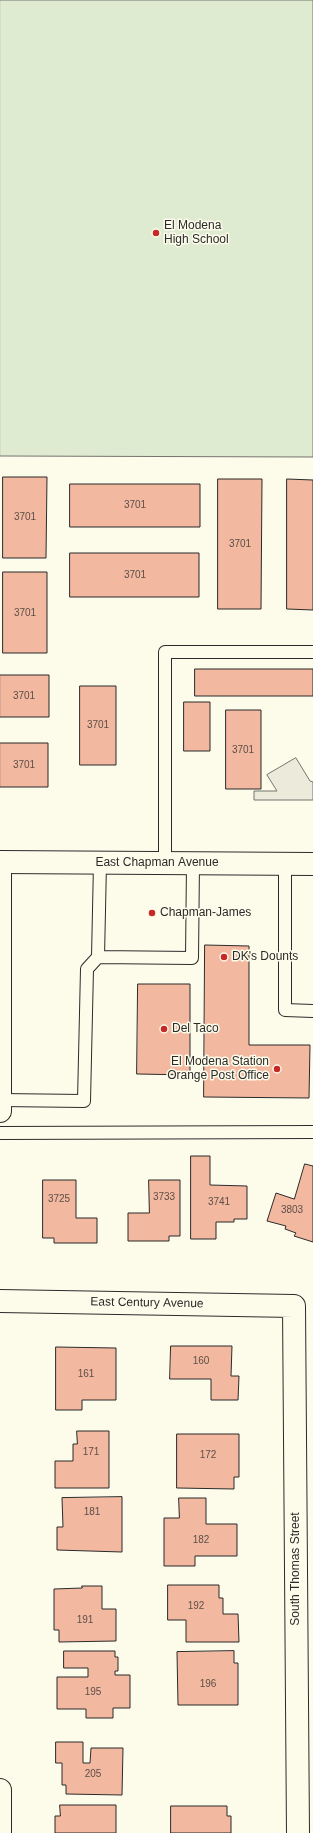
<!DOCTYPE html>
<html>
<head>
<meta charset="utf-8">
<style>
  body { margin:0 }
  canvas { display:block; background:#fdfbea }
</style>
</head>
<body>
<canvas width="313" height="1833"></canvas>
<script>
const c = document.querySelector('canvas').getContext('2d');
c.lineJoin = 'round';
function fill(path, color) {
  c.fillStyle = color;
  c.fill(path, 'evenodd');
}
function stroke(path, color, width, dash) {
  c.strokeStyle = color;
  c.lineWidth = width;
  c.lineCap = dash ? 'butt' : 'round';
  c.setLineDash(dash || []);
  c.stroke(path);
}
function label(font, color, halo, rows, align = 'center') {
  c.font = font + ' Helvetica,sans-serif';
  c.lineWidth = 3;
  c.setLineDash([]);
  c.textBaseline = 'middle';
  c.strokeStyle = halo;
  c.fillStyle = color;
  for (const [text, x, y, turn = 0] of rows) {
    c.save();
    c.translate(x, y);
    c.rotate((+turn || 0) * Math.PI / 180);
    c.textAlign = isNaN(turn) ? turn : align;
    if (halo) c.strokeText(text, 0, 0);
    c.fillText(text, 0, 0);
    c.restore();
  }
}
const green = new Path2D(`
  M0,0H313V457L0,456Z`);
fill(green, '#deebd1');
stroke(green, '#74746e', 1);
const parking = new Path2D(`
  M296,758L310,781L313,782V800H254V791H277L267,775Z`);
fill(parking, '#eceadb');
stroke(parking, '#74746e', 1);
const building = new Path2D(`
  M3,477H47L46,558H3Z
  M218,479H262L261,609H218Z
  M287,479L313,480V610L287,609Z
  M70,484H200V527H70Z
  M70,553H199V597H70Z
  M3,572H47V653H3Z
  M195,669H313V696H195Z
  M0,675H49V717H0Z
  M80,686H116V765H80Z
  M184,702H210V751H184Z
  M226,710H261V789H226Z
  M0,743H48V787H0Z
  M205,945L249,946V1045H310L309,1098L204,1097Z
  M138,984H190V1075L137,1074Z
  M191,1156H210V1185L247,1186V1219H234V1222H216V1239H191Z
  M305,1164L313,1166V1242L294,1236L296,1233L285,1229L286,1226L267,1221L276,1193L294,1199Z
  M43,1180H76V1218H97V1243H54V1238H43Z
  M149,1180H180V1236H169V1241H128V1213H149Z
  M171,1346H232L231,1376H239L238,1400H211V1379H170Z
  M56,1347L116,1348V1400H82V1410H56Z
  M77,1431H109V1488H55V1461H73V1444H77Z
  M177,1434H239V1477H234V1489L177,1488Z
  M122,1497V1552L57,1550V1527H63L62,1498Z
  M179,1498H206V1524H237V1556H195V1566H164V1518H179Z
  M168,1585H219V1598H223V1614H238L239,1642H186V1620H168Z
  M82,1586H102V1609H116V1641L59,1642V1630H54V1589L82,1588Z
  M64,1651H115V1657H118V1671H115V1675H130V1708H113V1718H86V1709H57V1677H88V1668H64Z
  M234,1651V1663H238V1705H178L177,1652Z
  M56,1742H83V1763H90L91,1748H123L122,1795L66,1794V1785H62V1763H56Z
  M60,1805H116V1833H55V1816H60Z
  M171,1806H227V1816H231V1833H171Z`);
fill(building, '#f2b8a0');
stroke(building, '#2b2b2b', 1);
const service = new Path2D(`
  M165,863V652H313
  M285,864V1010L313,1011
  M98,957L192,958L193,863
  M0,1100L84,1101L87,969L98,957L100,863
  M0,1133L313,1132`);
const minor = new Path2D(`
  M0,1111V862
  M0,1301L294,1306L298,1833
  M0,1790V1833`);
const primary = new Path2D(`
  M0,862L313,864`);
stroke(service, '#2b2b2b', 14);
stroke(minor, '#2b2b2b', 24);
stroke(primary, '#2b2b2b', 24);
stroke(service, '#fdfbea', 12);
stroke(minor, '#fdfbea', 22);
stroke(primary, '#fdfbea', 22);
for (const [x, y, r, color] of [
  [156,233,4,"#c62828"],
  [152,913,4,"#c62828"],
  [224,957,4,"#c62828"],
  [164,1029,4,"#c62828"],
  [277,1069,4,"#c62828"]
]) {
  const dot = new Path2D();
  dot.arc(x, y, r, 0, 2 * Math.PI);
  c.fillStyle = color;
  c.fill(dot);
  stroke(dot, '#fdfbea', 1.5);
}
label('10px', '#5d4e48', null, [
  ["3701",135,505],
  ["3701",25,517],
  ["3701",240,544],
  ["3701",135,575],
  ["3701",25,613],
  ["3701",24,696],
  ["3701",98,725],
  ["3701",243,750],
  ["3701",24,765],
  ["3733",164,1197],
  ["3725",59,1199],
  ["3741",219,1202],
  ["3803",292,1210],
  ["160",201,1361],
  ["161",86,1374],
  ["171",91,1452],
  ["172",208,1455],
  ["181",92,1512],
  ["182",201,1540],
  ["192",196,1606],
  ["191",85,1620],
  ["196",208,1684],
  ["195",93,1692],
  ["205",93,1774]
]);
label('12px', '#2b2b2b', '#fdfbea', [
  ["El Modena",164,226],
  ["High School",164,240],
  ["Chapman-James",160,913],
  ["DK's Dounts",232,957],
  ["Del Taco",172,1029],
  ["El Modena Station",269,1062,"right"],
  ["Orange Post Office",269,1076,"right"]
], 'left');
label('12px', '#2b2b2b', '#fdfbea', [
  ["East Chapman Avenue",157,863],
  ["East Century Avenue",147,1303,1],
  ["South Thomas Street",296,1569,-90]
]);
</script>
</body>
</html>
